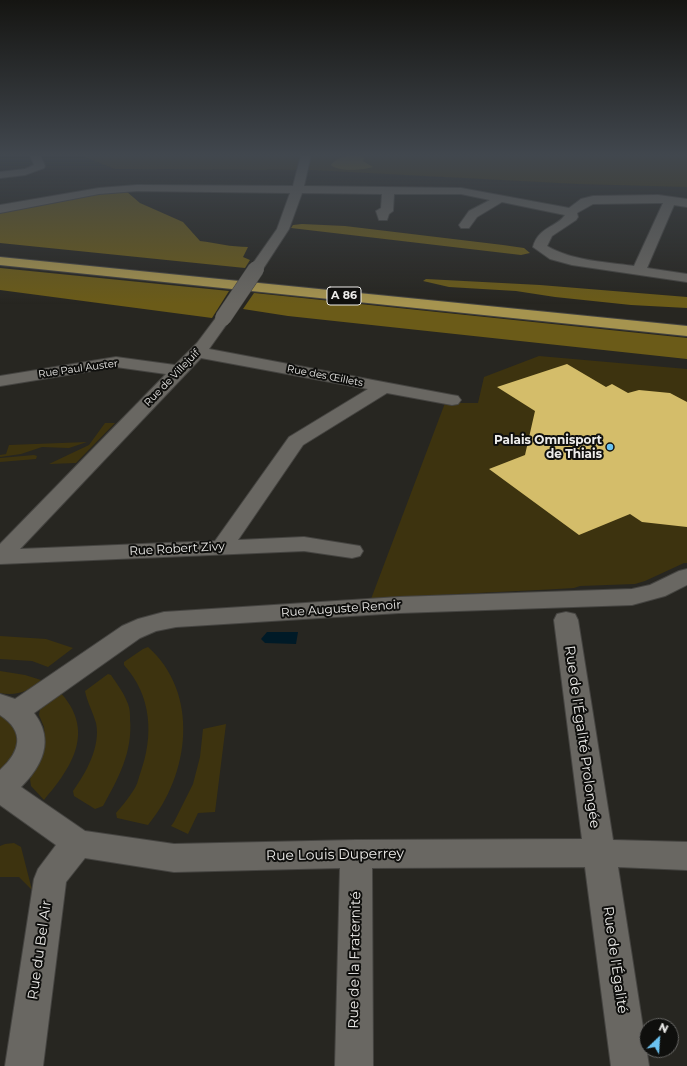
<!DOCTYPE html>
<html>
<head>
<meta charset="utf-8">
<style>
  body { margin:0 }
  #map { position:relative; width:687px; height:1066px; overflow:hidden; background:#272621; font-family:Montserrat,sans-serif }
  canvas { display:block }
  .north { position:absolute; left:639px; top:1018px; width:40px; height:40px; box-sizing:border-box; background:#0f0f0d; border:1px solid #686765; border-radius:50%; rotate:25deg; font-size:11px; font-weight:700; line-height:16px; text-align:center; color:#edecea }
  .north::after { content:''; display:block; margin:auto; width:14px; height:18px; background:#6bc3f2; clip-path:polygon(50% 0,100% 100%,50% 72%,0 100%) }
</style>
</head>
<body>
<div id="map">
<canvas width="687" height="1066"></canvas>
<div class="north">N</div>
</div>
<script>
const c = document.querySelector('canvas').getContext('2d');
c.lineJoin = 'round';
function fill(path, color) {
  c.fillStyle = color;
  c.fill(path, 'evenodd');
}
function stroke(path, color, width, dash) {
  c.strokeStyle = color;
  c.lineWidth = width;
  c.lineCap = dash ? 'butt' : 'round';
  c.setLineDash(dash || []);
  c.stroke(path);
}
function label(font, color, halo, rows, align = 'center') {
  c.font = font + ' Montserrat,sans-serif';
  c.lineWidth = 4;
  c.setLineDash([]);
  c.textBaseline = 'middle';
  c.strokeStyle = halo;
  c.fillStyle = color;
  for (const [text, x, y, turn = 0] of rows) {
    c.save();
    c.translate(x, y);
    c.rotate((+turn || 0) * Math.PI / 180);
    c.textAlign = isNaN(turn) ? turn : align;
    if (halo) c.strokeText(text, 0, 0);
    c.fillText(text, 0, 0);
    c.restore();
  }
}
fill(new Path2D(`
  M79,155H687V187L578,184L310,170L115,169Z
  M539,356L687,369V563H684L645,581L635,584L580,586L574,588C506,592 438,594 371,599L445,403H478L484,377Z
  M105,423H115L76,463L49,464L89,445Z
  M87,442L69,448L42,447L21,454L0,457V455L6,454L9,445Z
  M34,455L37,456L36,459L0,462V458Z
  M0,636L46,639L73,648L48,667L32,661L0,659Z
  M148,647C200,693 190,775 148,825L117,818L116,813C122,806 128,799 133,791C137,786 138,780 140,774C154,736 152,696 124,665V662L143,649Z
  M0,671L25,675L41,680C29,692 16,696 0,693Z
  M108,674L111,675C117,684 124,693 128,704C130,709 130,714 130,719C133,752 118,779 103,806L95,809L74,796L73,791C86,773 101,746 96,723C93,712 87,702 85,691Z
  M59,691C96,730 73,766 44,800L31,786L30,779L41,756L45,741L44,727L39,715L40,709Z
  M0,715C4,718 12,722 15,727C28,743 9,762 0,775Z
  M226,724L215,812L198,813L188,834L171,826L174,822L193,784L200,757L203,729Z
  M14,843L21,847L32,890L19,877H0V846L5,844Z`), '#3d330f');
fill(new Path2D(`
  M359,155L364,158L363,161L373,167C364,170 338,172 331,165C338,156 348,156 359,155Z
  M126,191L140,203L183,222L200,241C216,243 231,247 248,247L243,257L250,260L245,268L0,243V211L95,194Z
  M302,224L345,226L503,245L524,248L530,253L521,255L291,228L293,225Z
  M0,268L229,291L212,318L0,290Z
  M426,279L540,285L687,297V308L631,305L555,297L516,291L449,287L423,281Z
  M254,293L687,338V359L288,316L243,309Z`), '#6b5b18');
fill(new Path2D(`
  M267,632H298L296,644L265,643L261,639Z`), '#001a27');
fill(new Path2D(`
  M567,364L606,387L612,384L628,393L639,390L670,393L687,402V527L642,522L630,514L579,535L489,469L525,455L535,411L497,387Z`), '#d4bd6a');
const street = new Path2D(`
  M30,155H40L45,166L44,168L25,175L0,178V172L25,169L34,165Z
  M301,155H311L304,186L461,188L569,208L581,199L593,196L658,195L687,199V207L674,205L647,268L687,274V282L572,265L550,259L533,247C538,227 557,227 565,215L502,202L477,217L469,228H461L459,225L469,211L490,200L461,194H394L393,211L389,214L387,220H379L376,211L381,208L382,194L302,193L289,229L261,272L256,273L251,272L249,269L277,229L290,193L137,191L99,194L0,213V205L99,188L137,185L293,186ZM658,203H663L634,266C605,262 573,261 547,246L552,236L576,220L578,217L577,213L593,204Z
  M223,313L228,315L231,318L209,349L452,395L458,396L461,400L458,404L452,405L387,393L303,445L238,540L304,537L360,546L363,551L360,556L352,558L304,551L0,564V544L166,374L116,367L0,386V376L116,357L175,365L197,343L218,315ZM201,358L368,389L289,437L215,541L20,549Z
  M687,569V585L665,596L632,605L399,613L176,627L156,631L140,638L34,713C55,740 42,766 21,787L85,831L174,844L356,840L582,839L554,620L557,614L566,612L575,614L578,620L613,840L687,842V870L618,867L649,1066H611L585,867L372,868L373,1066H335L340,868L174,872L85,858L66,882L43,1066H5L34,879L38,869L56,845L0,805V770C20,752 26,732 0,715V694L15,699L122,626L138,619L164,612L399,597L632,589L650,585L679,571Z`);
const highway = new Path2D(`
  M0,257L687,326V336L0,265Z`);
stroke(street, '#454441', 2);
stroke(highway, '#454441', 2);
fill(street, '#696762');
fill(highway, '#a6944f');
const streetBridge = new Path2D(`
  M223,318L256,269`);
stroke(streetBridge, '#454441', 17, []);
stroke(streetBridge, '#696762', 16);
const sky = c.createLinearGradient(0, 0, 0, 304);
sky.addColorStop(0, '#151512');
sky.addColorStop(0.51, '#41474e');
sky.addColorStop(1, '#41474e00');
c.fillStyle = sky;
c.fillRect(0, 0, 687, 304);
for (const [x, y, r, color] of [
  [610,447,4,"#6bc3f2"]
]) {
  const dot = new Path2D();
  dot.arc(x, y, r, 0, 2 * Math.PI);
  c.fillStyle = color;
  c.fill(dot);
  stroke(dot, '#0f0f0d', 1.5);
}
label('10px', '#edecea', '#0f0f0d', [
  ["Rue Paul Auster",78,369,-8],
  ["Rue des Œillets",325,376,11],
  ["Rue de Villejuif",172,378,-46]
]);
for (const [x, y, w] of [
  [344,296,34]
]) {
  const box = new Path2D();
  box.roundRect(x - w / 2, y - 9, w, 18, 3);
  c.fillStyle = '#0f0f0d';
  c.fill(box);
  stroke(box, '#edecea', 1);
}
label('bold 11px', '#edecea', null, [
  ["A 86",344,296]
]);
label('bold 12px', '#edecea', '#0f0f0d', [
  ["Palais Omnisport",602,440],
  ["de Thiais",602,454]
], 'right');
label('12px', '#edecea', '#0f0f0d', [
  ["Rue Robert Zivy",177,549,-3],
  ["Rue Auguste Renoir",341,609,-4]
]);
label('14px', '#edecea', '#0f0f0d', [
  ["Rue de l'Égalité Prolongée",582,737,82],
  ["Rue Louis Duperrey",335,855,-1],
  ["Rue du Bel Air",40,950,-82],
  ["Rue de la Fraternité",355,960,-89],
  ["Rue de l'Égalité",615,960,82]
]);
</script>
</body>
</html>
